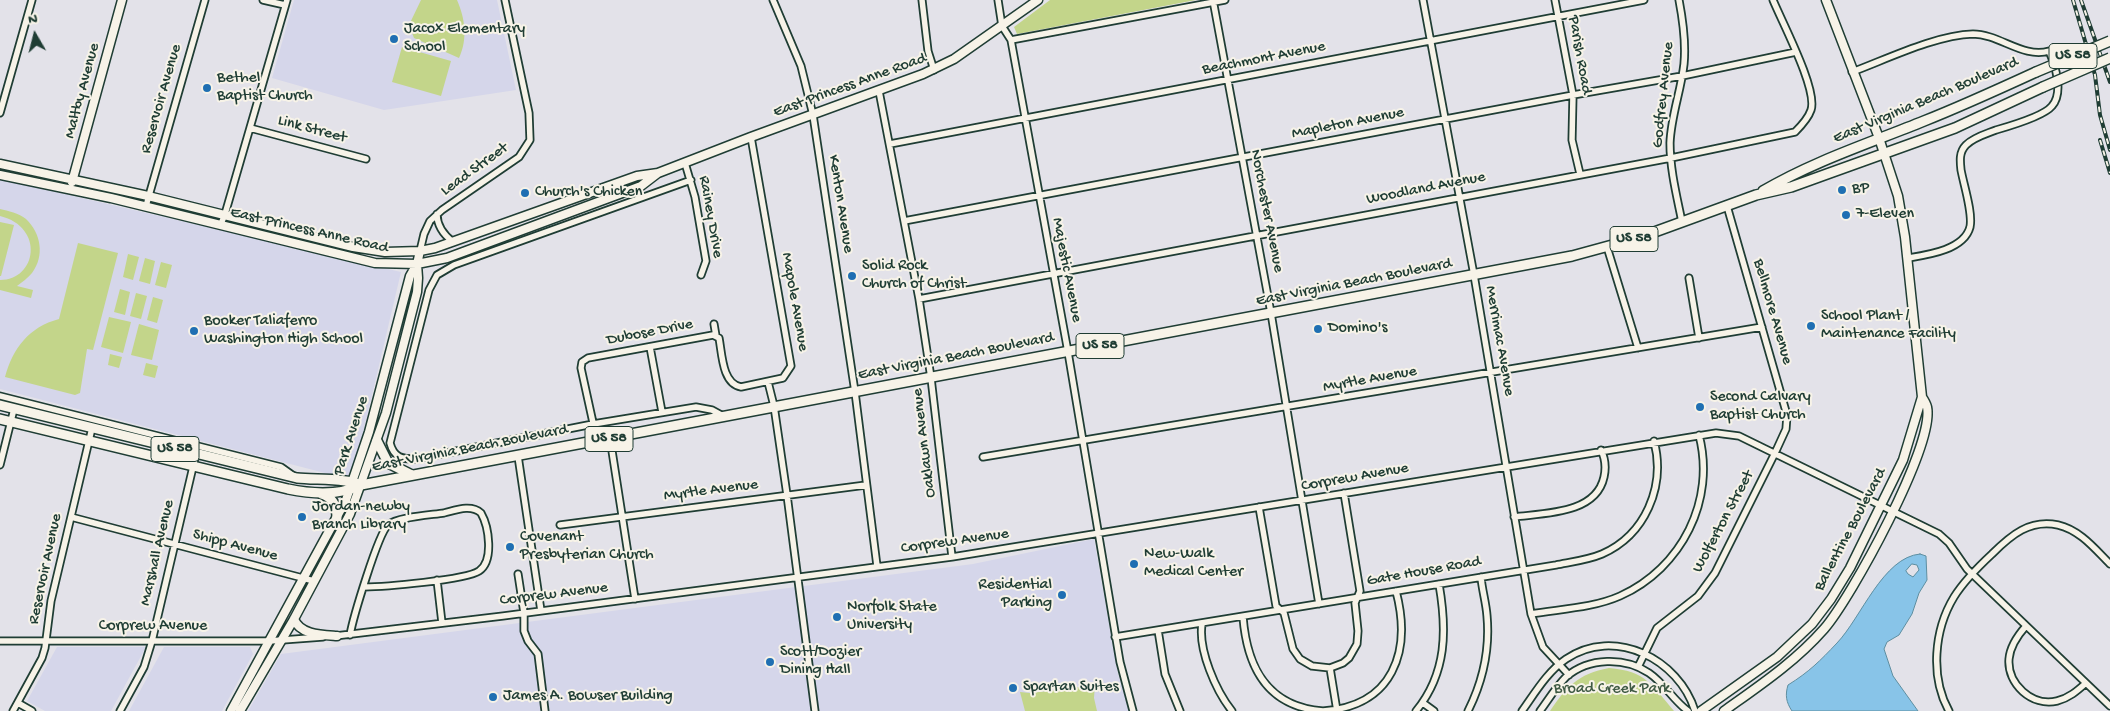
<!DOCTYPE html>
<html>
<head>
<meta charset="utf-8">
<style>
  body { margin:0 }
  #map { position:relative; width:2110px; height:711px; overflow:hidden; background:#e3e2e9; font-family:"Gochi Hand",sans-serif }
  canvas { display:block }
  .north { position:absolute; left:10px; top:10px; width:50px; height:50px; -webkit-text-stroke:4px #f7f3e8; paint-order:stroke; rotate:352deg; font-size:14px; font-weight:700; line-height:20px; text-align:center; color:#1f3d34 }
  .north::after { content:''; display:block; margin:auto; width:18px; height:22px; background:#1f3d34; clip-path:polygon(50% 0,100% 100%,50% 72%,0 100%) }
</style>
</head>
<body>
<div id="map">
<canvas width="2110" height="711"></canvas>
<div class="north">N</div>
</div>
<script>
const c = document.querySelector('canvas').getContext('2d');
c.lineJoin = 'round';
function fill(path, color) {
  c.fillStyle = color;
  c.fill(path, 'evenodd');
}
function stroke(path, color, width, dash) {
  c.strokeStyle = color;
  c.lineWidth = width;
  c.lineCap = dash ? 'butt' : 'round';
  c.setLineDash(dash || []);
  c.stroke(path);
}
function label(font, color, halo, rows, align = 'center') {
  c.font = font + ' "Gochi Hand",sans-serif';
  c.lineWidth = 4;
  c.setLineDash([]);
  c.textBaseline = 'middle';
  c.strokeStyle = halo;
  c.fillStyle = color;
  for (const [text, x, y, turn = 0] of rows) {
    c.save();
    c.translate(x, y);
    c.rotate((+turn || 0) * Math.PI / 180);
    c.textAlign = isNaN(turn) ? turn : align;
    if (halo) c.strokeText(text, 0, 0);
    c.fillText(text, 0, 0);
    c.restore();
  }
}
fill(new Path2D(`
  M294,0H497L516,90L384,110L272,78Z
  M0,179L401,272L352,480L0,389Z
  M1094,539L1118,674L1130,711H248L281,654L973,564Z
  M57,647H146L111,711H45L27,701Z
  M164,647H250L253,654L222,711H129Z`), '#d5d6ea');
fill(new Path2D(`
  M421,0H457C465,18 468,39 459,58L414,38L409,25Z
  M1050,0H1196L1017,34L1014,27Z
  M402,47L451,61L441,96L392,82Z
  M0,209C8,211 19,213 26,219C41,233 45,256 32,273C28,278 22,282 17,286L33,290L31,298L0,290V280C37,280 45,227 0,216Z
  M0,222L14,225L1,276H0Z
  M78,243L118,253L93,350L87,349L80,393L75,395L5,377C13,348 29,327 59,319Z
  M128,254L139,257L133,280L123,277Z
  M145,258L155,261L150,284L139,281Z
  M161,262L172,265L166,288L155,285Z
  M120,289L130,292L125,315L114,312Z
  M136,293L147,296L141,319L130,316Z
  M153,297L163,300L157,323L147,320Z
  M109,317L131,322L123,353L101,347Z
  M139,324L159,330L152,360L131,355Z
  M110,354L122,357L119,368L108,365Z
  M146,363L158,366L155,378L143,375Z
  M1609,668C1646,671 1652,685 1674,711H1550C1567,686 1578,674 1609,668Z
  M1095,683L1094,698L1097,711H1025L1020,692L1030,693L1066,689L1086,686Z`), '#c3d58a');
const water = new Path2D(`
  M1920,554L1926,556L1927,580L1919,593L1912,614L1899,635L1887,642L1884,649L1893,676L1918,711H1792C1786,702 1785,695 1788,685C1809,672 1820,661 1837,643C1861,618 1883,557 1920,554ZM1912,564L1917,565L1919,570L1913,577L1908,574L1906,571Z`);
fill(water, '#88c4e8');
stroke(water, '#5e8ea0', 1);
const street = new Path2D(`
  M263,0L285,5
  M773,0L801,66L813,115L855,392L877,566
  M922,0L928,51L934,70
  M998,0L1002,26L1011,40L1068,352L1120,662L1133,711
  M1213,0L1271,313L1319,604
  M1423,0L1474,275L1531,614L1543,647L1569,675
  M1555,0L1573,95L1572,140L1580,174
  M1679,0C1683,21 1686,43 1684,64C1681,91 1671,116 1670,143C1670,170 1677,197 1682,222
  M1011,40L1225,0
  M1852,72C1887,59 1936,35 1973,34C1999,34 2024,59 2049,51C2055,65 2064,92 2052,106C2044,116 2010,126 1996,130C1986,134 1974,137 1966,145C1959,152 1960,161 1961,170C1964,186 1973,213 1970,227C1964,250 1927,255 1908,258
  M879,91L919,299L931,378L952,557
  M0,113L32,0
  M250,128L366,159
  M890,144L1644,0
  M685,163L695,197L706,261L701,275
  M691,180L454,265L437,275L429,290L390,443C394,458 402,459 416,459L593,424L696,407L712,410L723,416
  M146,206L205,0
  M437,214C437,226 444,235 453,242
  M904,221L1573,95L1682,76L1796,52
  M221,224L225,214L287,0
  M1607,247L1638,348
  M420,251L424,234L430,221L442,210L519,157L530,140L529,113L505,0
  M1689,278L1699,338
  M919,299L1671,158L1795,132C1801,126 1808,119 1811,110C1818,90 1782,22 1773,0
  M714,324L716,336
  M650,347L662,412
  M768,382L774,406L787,495L815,711
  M0,396L281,467L295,477
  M610,438L635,599
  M597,441L581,368L582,362L588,358L713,335L719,338C722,353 722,384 741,387L783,378L791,366L751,137
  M518,456L541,611
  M983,457L1762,327
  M0,465L14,409
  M1259,507L1276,606L1284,613L1293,649L1300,659L1312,666L1330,668L1343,663L1349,658L1357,644L1358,631L1355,603L1360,591L1344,493
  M71,517L314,581
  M1514,517C1545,513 1596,514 1604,477C1606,468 1605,458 1601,450
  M560,525L866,485
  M518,574L524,613V631L528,641L538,654L545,711
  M437,580L442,623
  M1531,614C1560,609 1593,608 1620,596C1682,568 1716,500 1699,435
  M1243,617C1247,667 1267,707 1323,711
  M1202,624C1198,650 1216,691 1232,711
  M2026,626C2018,635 2010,646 2009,659C2007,684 2032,707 2057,701C2069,698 2077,691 2086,683
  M1158,630L1165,674L1180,711
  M350,635C353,618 378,534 388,525C397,517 431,515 444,513C456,510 471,504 481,513C489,527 494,561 479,571C466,580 383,587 364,587
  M335,636L503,616L952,557L1716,433L1739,436L1939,534L1949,543L1967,569L2110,706
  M1115,637L1556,565C1571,562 1588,560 1602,554C1645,535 1666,487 1654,441
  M0,641H269L323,637
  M1638,667L1657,628L1698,596L1715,573L1775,453L1786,429L1787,415L1727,206
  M1330,668L1337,711
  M18,703L32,711
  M1423,703L1434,711
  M13,711L42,658L45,648L51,601L92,428
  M120,711L144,667L152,641L196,454
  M1323,711C1393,706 1412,652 1396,591
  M1416,711C1447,673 1447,630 1439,584
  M1468,711C1483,681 1490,649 1487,616C1486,602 1482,590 1481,577
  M1522,711C1535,693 1547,672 1566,659C1614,626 1679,659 1695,711
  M1540,711C1548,700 1556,687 1566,677C1589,657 1625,657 1649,673C1665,684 1673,700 1688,711
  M1949,711C1930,677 1934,630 1954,597C1964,581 1978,567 1992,554C2011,535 2030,519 2058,525C2080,530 2095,549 2110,564`);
const secondary = new Path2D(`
  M0,164L148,196L353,247L385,252L420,251L435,248L637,176L658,173L751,137L923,74L954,59L1038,0
  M0,175L111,198L375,263L417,264L447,258L641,186L658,173
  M72,182L122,0
  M294,619C300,635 322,635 337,636
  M231,711L346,500L369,432L410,276L417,264L420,251
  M240,711L294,619L350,514L386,413L417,292L418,278L417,264
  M1701,711L1777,657L1812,624L1831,599L1850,568L1903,460L1922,397L1905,237L1898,196L1879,138L1826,0
  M1724,711C1759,686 1795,662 1824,629C1851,598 1935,445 1927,407C1926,403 1924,400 1922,397`);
const primary = new Path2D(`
  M1763,191C1814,161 1870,143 1924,121C1962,106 1999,89 2036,72
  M0,405L297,478C314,480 348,478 361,485
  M0,419L288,489C312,494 339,496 361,485L1572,256L1638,238L1756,195L1791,187L1827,174L1955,128L2043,87
  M377,441L388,463L412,475
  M321,494C333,497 337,506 337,518`);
stroke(street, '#1f3d34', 9);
stroke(secondary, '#1f3d34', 11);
stroke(primary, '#1f3d34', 12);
stroke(street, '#f7f3e8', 5.5);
stroke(secondary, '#f7f3e8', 8);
stroke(primary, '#f7f3e8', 9);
const rail = new Path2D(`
  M2073,0L2095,75L2100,115L2110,150
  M2081,0L2110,82
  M2100,140L2110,173`);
stroke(rail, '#1f3d34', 4);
stroke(rail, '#f7f3e8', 2, [5.5]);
const primaryBridge = new Path2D(`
  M2036,72L2110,41
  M2043,87L2110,58`);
stroke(primaryBridge, '#1f3d34', 12, []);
stroke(primaryBridge, '#f7f3e8', 9);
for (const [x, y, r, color] of [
  [394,39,5,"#1f6fb2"],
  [207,88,5,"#1f6fb2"],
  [1842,190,5,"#1f6fb2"],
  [525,193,5,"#1f6fb2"],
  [1846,215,5,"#1f6fb2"],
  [852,276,5,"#1f6fb2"],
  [1811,326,5,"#1f6fb2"],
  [1318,329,5,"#1f6fb2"],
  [194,331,5,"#1f6fb2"],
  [1700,407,5,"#1f6fb2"],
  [302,517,5,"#1f6fb2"],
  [510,547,5,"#1f6fb2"],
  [1134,564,5,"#1f6fb2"],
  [1062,595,5,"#1f6fb2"],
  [837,617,5,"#1f6fb2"],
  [770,662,5,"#1f6fb2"],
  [1013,688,5,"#1f6fb2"],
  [493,697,5,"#1f6fb2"]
]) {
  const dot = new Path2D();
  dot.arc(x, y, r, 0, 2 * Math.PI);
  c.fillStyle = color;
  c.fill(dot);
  stroke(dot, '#f7f3e8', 2);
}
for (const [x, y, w] of [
  [2073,56,48],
  [1634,239,48],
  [1100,346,48],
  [609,439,48],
  [175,449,48]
]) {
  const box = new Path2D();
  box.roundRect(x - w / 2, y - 12.5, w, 25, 4);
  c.fillStyle = '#f7f3e8';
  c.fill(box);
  stroke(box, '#1f3d34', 1);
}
label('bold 15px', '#1f3d34', null, [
  ["US 58",2073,56],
  ["US 58",1634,239],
  ["US 58",1100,346],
  ["US 58",609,439],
  ["US 58",175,449]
]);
label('16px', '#1f3d34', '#f7f3e8', [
  ["Jacox Elementary",404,30],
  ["School",404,48],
  ["Bethel",217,79],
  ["Baptist Church",217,97],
  ["BP",1852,190],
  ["Church's Chicken",535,193],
  ["7-Eleven",1856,215],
  ["Solid Rock",862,267],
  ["Church of Christ",862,285],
  ["School Plant /",1821,317],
  ["Maintenance Facility",1821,335],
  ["Booker Taliaferro",204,322],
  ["Washington High School",204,340],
  ["Domino's",1328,329],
  ["Second Calvary",1710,398],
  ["Baptist Church",1710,416],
  ["Jordan-newby",312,508],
  ["Branch Library",312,526],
  ["Covenant",520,538],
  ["Presbyterian Church",520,556],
  ["New-Walk",1144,555],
  ["Medical Center",1144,573],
  ["Residential",1052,586,"right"],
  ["Parking",1052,604,"right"],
  ["Norfolk State",847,608],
  ["University",847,626],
  ["Scott/Dozier",780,653],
  ["Dining Hall",780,671],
  ["Spartan Suites",1023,688],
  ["James A. Bowser Building",503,697]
], 'left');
label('16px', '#1f3d34', '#f7f3e8', [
  ["Parish Road",1579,55,80],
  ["Beachmont Avenue",1264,59,-11],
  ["East Princess Anne Road",850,86,-20],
  ["Maltby Avenue",83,91,-75],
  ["Godfrey Avenue",1664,95,-84],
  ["Reservoir Avenue",162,99,-74],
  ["East Virginia Beach Boulevard",1926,101,-23],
  ["Mapleton Avenue",1348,124,-11],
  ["Link Street",312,130,15],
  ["Lead Street",475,170,-36],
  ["Woodland Avenue",1426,189,-11],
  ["Kenton Avenue",840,204,81],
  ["Norchester Avenue",1266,211,79],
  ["Rainey Drive",710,217,80],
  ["East Princess Anne Road",309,231,13],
  ["Majestic Avenue",1066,270,79],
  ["East Virginia Beach Boulevard",1354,283,-11],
  ["Mapole Avenue",794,302,80],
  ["Bellmore Avenue",1772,312,74],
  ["Dubose Drive",650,333,-11],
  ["Merrimac Avenue",1499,341,80],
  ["East Virginia Beach Boulevard",956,357,-11],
  ["Myrtle Avenue",1370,380,-10],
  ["Park Avenue",352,436,-72],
  ["Oaklawn Avenue",925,443,-97],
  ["East Virginia Beach Boulevard",470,449,-11],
  ["Corprew Avenue",1355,478,-10],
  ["Myrtle Avenue",711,491,-7],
  ["Wolferton Street",1724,522,-62],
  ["Ballentine Boulevard",1851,530,-62],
  ["Corprew Avenue",955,542,-8],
  ["Shipp Avenue",235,546,15],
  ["Marshall Avenue",158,553,-77],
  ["Reservoir Avenue",46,569,-78],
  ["Gate House Road",1424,572,-10],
  ["Corprew Avenue",554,595,-7],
  ["Corprew Avenue",153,627]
]);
label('16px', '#405b45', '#f7f3e8', [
  ["Broad Creek Park",1612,690]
]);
</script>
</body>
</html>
